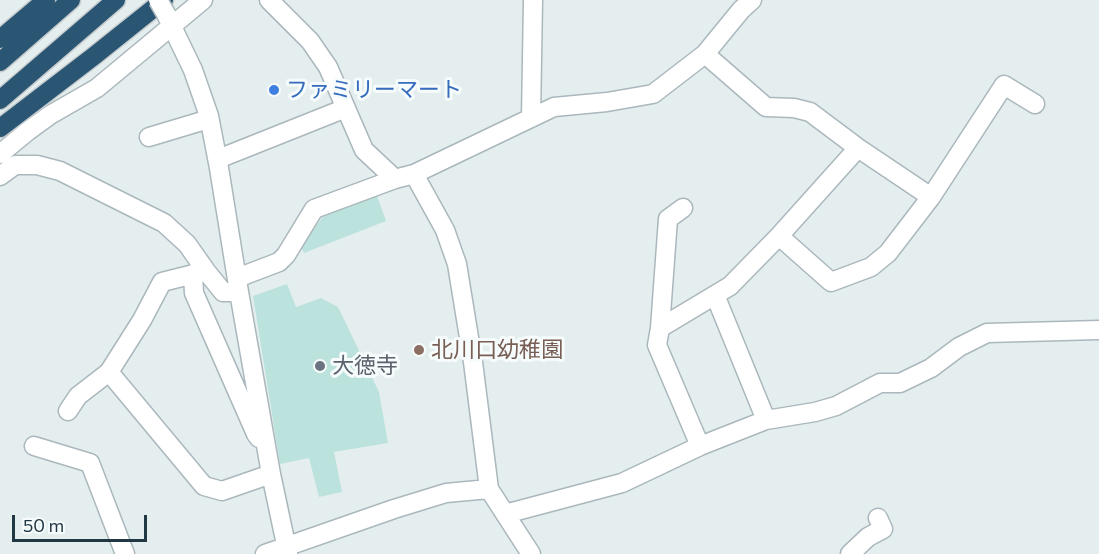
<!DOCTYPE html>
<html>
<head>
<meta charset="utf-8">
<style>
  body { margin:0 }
  #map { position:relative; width:1099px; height:554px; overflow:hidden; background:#e5eeef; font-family:Commissioner,sans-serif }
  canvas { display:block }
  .scale { position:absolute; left:12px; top:515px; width:135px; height:27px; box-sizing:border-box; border:3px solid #213844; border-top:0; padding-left:8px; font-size:18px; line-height:21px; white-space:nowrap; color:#213844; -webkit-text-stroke:4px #f6fbfb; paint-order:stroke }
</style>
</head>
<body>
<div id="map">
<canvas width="1099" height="554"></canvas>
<div class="scale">50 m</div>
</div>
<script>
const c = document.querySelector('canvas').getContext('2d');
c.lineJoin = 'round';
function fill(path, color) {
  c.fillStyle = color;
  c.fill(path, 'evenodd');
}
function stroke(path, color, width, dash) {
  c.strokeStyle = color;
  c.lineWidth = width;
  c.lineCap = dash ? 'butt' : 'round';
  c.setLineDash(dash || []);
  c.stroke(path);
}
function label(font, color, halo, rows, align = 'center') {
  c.font = font + ' Commissioner,"Noto Sans JP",sans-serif';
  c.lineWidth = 6;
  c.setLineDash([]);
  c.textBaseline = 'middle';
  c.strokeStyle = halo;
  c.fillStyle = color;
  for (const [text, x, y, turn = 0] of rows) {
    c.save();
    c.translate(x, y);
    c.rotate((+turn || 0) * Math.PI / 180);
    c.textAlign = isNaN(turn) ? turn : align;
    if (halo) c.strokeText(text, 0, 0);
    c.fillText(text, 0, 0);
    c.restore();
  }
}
fill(new Path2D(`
  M376,193L386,221L304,253L301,246L328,210Z
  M287,284L296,307L321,298L338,307L379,392L388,443L334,452L342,492L319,497L309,458L280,464L253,296Z`), '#bce2dd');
const minor = new Path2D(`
  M269,0L310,41L328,67L364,150L395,179
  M166,14L193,70L209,116L219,168L239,292L271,474L288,554
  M705,54L766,107L794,108L810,112L858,148L931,197
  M531,118L533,0
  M149,137L209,119
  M0,154L28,131L50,115L97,88L203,0
  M218,159L346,108
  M414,174L445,230L457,264L473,362L489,489L531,554
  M0,176L15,165H37L60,171L164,223L187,244L206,271L223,292H239
  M683,208L668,219L660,328L657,345L700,446
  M779,236L831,282L871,267L888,253L931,197L1004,85L1035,104
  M193,274L194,293L256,434L259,438
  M237,278L279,262L286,255L314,209L395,179L414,174L554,107L607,102L653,94L705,54L741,10L752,0
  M715,295L766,420
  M660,328L730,286L779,236L858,148
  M109,372L204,486L222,491L271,474
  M68,411L78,396L109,372L142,320L162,282L206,271
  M34,446L90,463L125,554
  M505,514L622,483L700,446L766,420L815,412L836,406L880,383H900L931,368L959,347L987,333L1099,330
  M265,554L394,509L446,493L489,489
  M850,554L868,537L883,529L878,518`);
const highway = new Path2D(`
  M0,39L46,0
  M0,62L71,0
  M0,100L116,0
  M0,128L94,56L164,0`);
stroke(minor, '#aab7bc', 21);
stroke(highway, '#c5cbce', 21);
stroke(minor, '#fff', 18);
stroke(highway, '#2a5673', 18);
const minorBridge = new Path2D(`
  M158,0L166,14`);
stroke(minorBridge, '#aab7bc', 21, []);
stroke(minorBridge, '#fff', 18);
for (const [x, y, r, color] of [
  [274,90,6,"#3f7fe0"],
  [419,350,6,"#8d6e63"],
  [320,366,6,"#6b7280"]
]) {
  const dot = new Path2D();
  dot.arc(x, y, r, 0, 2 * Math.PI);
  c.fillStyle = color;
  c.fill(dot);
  stroke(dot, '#f6fbfb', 2);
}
label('22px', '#366cbe', '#f6fbfb', [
  ["ファミリーマート",286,90]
], 'left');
label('22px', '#785e54', '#f6fbfb', [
  ["北川口幼稚園",431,350]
], 'left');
label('22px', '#5b616d', '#f6fbfb', [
  ["大徳寺",332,366]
], 'left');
</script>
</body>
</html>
